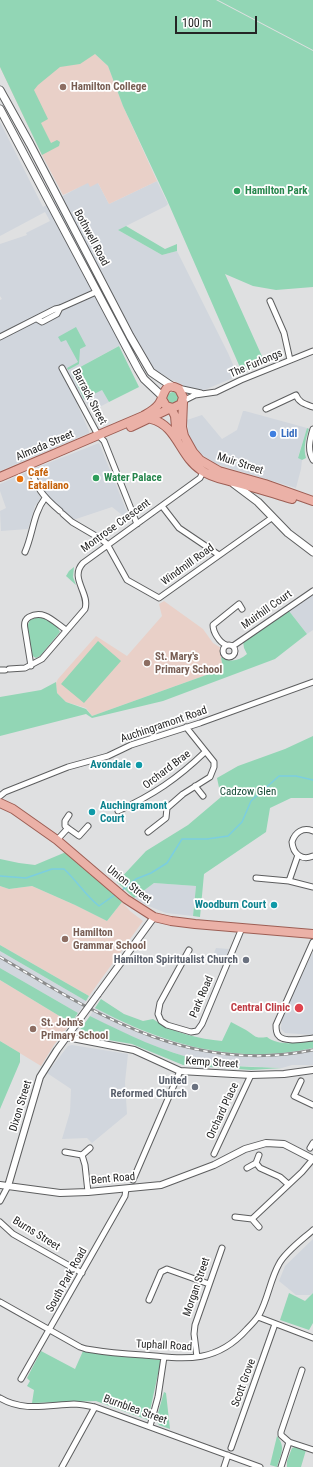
<!DOCTYPE html>
<html>
<head>
<meta charset="utf-8">
<style>
  body { margin:0 }
  #map { position:relative; width:313px; height:1467px; overflow:hidden; background:#dfe0e1; font-family:"Roboto Condensed",sans-serif }
  canvas { display:block }
  .scale { position:absolute; left:175px; top:16px; width:82px; height:18px; box-sizing:border-box; border:2px solid #252525; border-top:0; padding-left:5px; font-size:12px; line-height:14px; white-space:nowrap; color:#252525; -webkit-text-stroke:3px #fff; paint-order:stroke }
</style>
</head>
<body>
<div id="map">
<canvas width="313" height="1467"></canvas>
<div class="scale">100 m</div>
</div>
<script>
const c = document.querySelector('canvas').getContext('2d');
c.lineJoin = 'round';
function fill(path, color) {
  c.fillStyle = color;
  c.fill(path, 'evenodd');
}
function stroke(path, color, width, dash) {
  c.strokeStyle = color;
  c.lineWidth = width;
  c.lineCap = dash ? 'butt' : 'round';
  c.setLineDash(dash || []);
  c.stroke(path);
}
function label(font, color, halo, rows, align = 'center') {
  c.font = font + ' "Roboto Condensed",sans-serif';
  c.lineWidth = 3.5;
  c.setLineDash([]);
  c.textBaseline = 'middle';
  c.strokeStyle = halo;
  c.fillStyle = color;
  for (const [text, x, y, turn = 0] of rows) {
    c.save();
    c.translate(x, y);
    c.rotate((+turn || 0) * Math.PI / 180);
    c.textAlign = isNaN(turn) ? turn : align;
    if (halo) c.strokeText(text, 0, 0);
    c.fillText(text, 0, 0);
    c.restore();
  }
}
fill(new Path2D(`
  M0,122L43,207L88,182L98,183L109,204L157,181L168,204L166,206L118,230L162,255L177,251L228,353L238,376L204,390L190,388L174,381L154,370L135,337L71,372L102,390L109,402L92,411L84,399L77,404L89,431V433L0,471V300L2,299L0,296V244L27,235L26,233L50,221L45,212L0,236Z
  M243,411H245L307,428L298,457L302,460L301,469L296,488L216,464L195,450L189,436L187,420L202,415L222,439L237,430Z
  M99,443L131,522L112,507L73,520L46,498L38,486L33,469Z
  M27,472L34,488L41,498L35,506L28,529L1,531L0,511L6,508L0,491V484Z
  M313,595V630L307,634L289,611Z
  M154,883L196,886L193,916L166,913L146,905L134,898Z
  M216,948L229,949L223,964L212,958Z
  M0,951L86,1001L78,1013L0,968Z
  M313,952V1035L285,1033L281,1029L282,1015Z
  M95,1008L135,1029L171,1041L202,1049L242,1054H262L313,1048V1065H292L282,1068L241,1066L204,1061L183,1056L143,1042L105,1024L90,1016Z
  M72,1045L128,1054L125,1082L127,1114L92,1143L87,1138L62,1139L70,1112L71,1089L47,1073L68,1046Z
  M313,1239V1293L310,1295H296L279,1281L285,1266Z`), '#d1d6dd');
fill(new Path2D(`
  M0,0H11L95,54L108,66L123,106L157,181L109,204L98,183L90,187L88,183L63,195L42,155L0,67Z
  M164,601L203,629L213,643L221,648L220,652L223,669L92,716L86,708L66,702L57,693L56,683L58,679L96,636L127,656L162,616L159,604Z
  M0,886L9,889L32,886L75,905L107,921L122,902L130,911L143,921L89,996L0,945Z
  M0,980L71,1023L54,1045L41,1066L0,1041Z`), '#e9d0c8');
fill(new Path2D(`
  M0,0H216L313,51V287L276,290L253,286L225,274L265,363L242,372L167,200L123,106L108,66L95,54L80,64L60,67L38,85L34,90L48,119L41,123L51,143L57,140L60,142L59,146L42,155L0,67Z
  M218,0H313V50Z
  M126,226L165,249L177,244V251L162,255L118,230Z
  M76,327L86,346L80,349L79,364L68,370L67,368L78,362L66,340L61,342L58,337Z
  M119,346L139,387L109,402L102,390L84,399L71,372Z
  M167 398a6 6 0 1 1 12 0a6 6 0 1 1-12 0Z
  M307,428L309,429C306,438 303,448 306,458L302,460L298,458Z
  M74,567L73,577L76,585L66,576L69,571Z
  M289,611L307,634L275,659L163,701L92,718L86,714L0,736V697L41,690L56,682L57,693L66,702L86,709L92,716L223,669L221,657C230,663 239,661 247,654L244,648L243,641Z
  M38,617C45,618 58,625 60,632L40,656L36,658L31,655L27,627L30,620Z
  M98,641L121,661L84,703L61,684Z
  M313,736V798H291L270,808L266,832L204,874L200,917L193,916L196,886L154,883L134,898L117,882L146,851L188,825L221,797L217,778L238,766L285,749Z
  M66,852L122,902L107,921L75,905L32,886L9,889L0,886V859L19,863L35,865Z
  M0,945L89,996L86,1001L0,951Z
  M0,968L78,1013L71,1023L0,980Z
  M101,999L124,1014L143,1021L153,1019C172,1033 200,1039 222,1041L231,1022C236,1025 241,1027 246,1030C256,1036 254,1039 267,1037C280,1047 298,1042 313,1041V1048C234,1065 165,1045 95,1008Z
  M90,1016C126,1034 163,1052 203,1061C228,1067 256,1067 282,1068L251,1070L183,1065L132,1044L79,1035V1031Z
  M0,1041L20,1053V1062L0,1109Z
  M289,1293L305,1301L313,1293V1323L309,1330L280,1320Z
  M41,1351L75,1369L83,1351L161,1360L148,1420L96,1401L32,1403L34,1390L27,1386L30,1381L27,1378Z
  M164,1392L166,1393L170,1429L159,1425L156,1420Z
  M277,1436C286,1447 281,1454 277,1467L270,1465Z
  M295,1447L306,1450L301,1467H287V1461L292,1448Z`), '#92d6b5');
stroke(new Path2D(`
  M0,876L26,878L52,869H64C77,881 86,896 99,906L116,894
  M121,891L136,879L151,873L167,863L182,839H207L228,836L242,822L251,801L279,776H296L313,780`), '#7ccedf', 1.5);
const minor = new Path2D(`
  M270,301L284,333L290,360
  M37,319L42,322L57,314L60,308
  M0,337L55,309L60,308L96,292
  M62,368L98,435L104,441L137,524
  M178,388L201,393
  M183,401L195,395L216,392L241,380L313,351
  M266,409L296,395C299,403 305,404 313,407
  M313,429C310,439 307,450 313,460
  M29,465C38,489 40,494 60,511
  M162,506L179,528L219,555
  M63,514L72,522L101,539L107,544L127,580L159,598L273,517
  M25,552C33,534 33,514 45,498
  M223 651a6 6 0 1 1 12 0a6 6 0 1 1-12 0Z
  M226,645C219,642 213,632 213,625L239,604L242,609
  M233,646L313,591
  M31,666L25,629C24,624 24,620 29,617C44,609 54,622 66,630
  M9,669L25,668L42,659L85,609C90,593 69,578 83,563L200,478L203,472
  M0,670H5
  M195,786L203,796
  M0,796L5,792L68,767L108,756L131,745L200,723L313,682
  M118,811C153,795 177,779 205,752
  M69,815L65,821V826L79,836L88,826
  M313,831C303,827 295,832 292,842C293,854 302,861 313,856
  M148,832L166,818L167,808L183,794L210,777L214,767V762L186,727
  M57,840L68,828
  M256,878L289,881L313,887
  M289,881L298,855
  M313,942L276,1025C276,1028 276,1032 278,1035C283,1043 305,1039 313,1038
  M189,950L160,1003L158,1014L161,1021L167,1025L191,1032L197,1031L202,1024L242,928
  M301,1081L294,1096L313,1105
  M310,1148L313,1143
  M65,1152L82,1155L90,1148
  M214,1154L251,1075
  M82,1155L85,1165L88,1192
  M256,1163L260,1168L280,1177L288,1184
  M247,1168L256,1163L259,1155
  M133,1180L180,1071
  M0,1201L8,1186
  M235,1217L252,1219L259,1227
  M252,1219L302,1172L313,1159
  M0,1222L13,1234L82,1273
  M149,1300L161,1272L167,1269L209,1284
  M0,1302L80,1347L86,1349C104,1352 124,1354 143,1355C185,1359 216,1364 247,1329C251,1325 256,1320 259,1315C268,1299 270,1280 279,1264C285,1252 303,1239 313,1230
  M258,1317L313,1338
  M197,1357L194,1334L195,1325L222,1248
  M302,1370L281,1432V1435L289,1442L313,1450
  M21,1379L116,1212L125,1196L126,1189
  M0,1398C23,1412 48,1405 74,1404C81,1404 88,1406 95,1407L260,1467
  M150,1426L158,1397L164,1357
  M231,1448L275,1324
  M62,1467L95,1407
  M224,1467L228,1455
  M281,1467L289,1442`);
const tertiary = new Path2D(`
  M98,994L154,917
  M67,1037L134,1050L180,1071L251,1075L284,1074L313,1070
  M0,1185L60,1193L88,1192L161,1185L214,1165L245,1149L266,1143L284,1144L313,1159
  M8,1186L40,1077L57,1050L79,1020`);
const secondary = new Path2D(`
  M0,90L30,144L130,336L151,372L173,387
  M0,109L138,369L144,379L162,396
  M234,484L258,502L288,533L313,552`);
const primary = new Path2D(`
  M183,402L182,427L184,436L193,452L200,460L219,471L265,484L313,501
  M151,419C177,425 180,457 201,470C210,477 222,479 233,482C253,487 272,493 292,499
  M131,427L171,408L175,416L177,439
  M0,477L143,416C148,413 154,410 158,405C165,398 162,380 179,389L183,397L181,404L173,408L166,406L162,399
  M0,803L13,809L57,840L126,899L154,917L171,921L195,924L313,934`);
stroke(minor, '#5d5e5f', 7);
stroke(tertiary, '#5d5e5f', 8);
stroke(secondary, '#5d5e5f', 9);
stroke(primary, '#9d5e54', 10);
stroke(minor, '#fff', 5);
stroke(tertiary, '#fff', 6);
stroke(secondary, '#fff', 7);
stroke(primary, '#ebb1a7', 8);
const rail = new Path2D(`
  M0,957C99,1016 192,1075 313,1050`);
stroke(rail, '#8b8c8c', 3);
stroke(rail, '#fff', 1.5, [4.5]);
const tertiaryBridge = new Path2D(`
  M79,1020L98,994`);
stroke(tertiaryBridge, '#5d5e5f', 8, []);
stroke(tertiaryBridge, '#fff', 6);
for (const [x, y, r, color] of [
  [63,87,4,"#8d6e63"],
  [237,191,4,"#2e9e5b"],
  [273,434,4,"#3f7fe0"],
  [96,478,4,"#2e9e5b"],
  [20,479,4,"#e8710a"],
  [147,663,4,"#8d6e63"],
  [139,765,4,"#0f9aa8"],
  [92,812,4,"#0f9aa8"],
  [274,905,4,"#0f9aa8"],
  [65,939,4,"#8d6e63"],
  [246,960,4,"#6b7280"],
  [299,1008,5,"#e0444e"],
  [33,1029,4,"#8d6e63"],
  [195,1087,4,"#6b7280"]
]) {
  const dot = new Path2D();
  dot.arc(x, y, r, 0, 2 * Math.PI);
  c.fillStyle = color;
  c.fill(dot);
  stroke(dot, '#fff', 1.5);
}
label('bold 11px', '#785e54', '#fff', [
  ["Hamilton College",71,87],
  ["St. Mary's",155,657],
  ["Primary School",155,670],
  ["Hamilton",73,933],
  ["Grammar School",73,946],
  ["St. John's",41,1023],
  ["Primary School",41,1036]
], 'left');
label('bold 11px', '#27864d', '#fff', [
  ["Hamilton Park",245,191],
  ["Water Palace",104,478]
], 'left');
label('11px', '#252525', '#fff', [
  ["Bothwell Road",91,238,62],
  ["The Furlongs",256,364,-23],
  ["Barrack Street",89,397,62],
  ["Almada Street",45,446,-23],
  ["Muir Street",240,464,18],
  ["Montrose Crescent",116,526,-36],
  ["Windmill Road",188,565,-36],
  ["Muirhill Court",267,610,-35],
  ["Auchingramont Road",164,725,-19],
  ["Orchard Brae",167,770,-37],
  ["Union Street",129,885,38],
  ["Park Road",202,997,-67],
  ["Kemp Street",212,1063,4],
  ["Dixon Street",21,1106,-73],
  ["Orchard Place",223,1111,-65],
  ["Bent Road",113,1179,-5],
  ["Burns Street",36,1234,32],
  ["South Park Road",67,1280,-61],
  ["Morgan Street",197,1287,-71],
  ["Tuphall Road",164,1346,3],
  ["Scott Grove",244,1383,-70],
  ["Burnblea Street",135,1410,20]
]);
label('bold 11px', '#366cbe', '#fff', [
  ["Lidl",281,434]
], 'left');
label('bold 11px', '#c56008', '#fff', [
  ["Café",28,473],
  ["Eataliano",28,486]
], 'left');
label('bold 11px', '#0d838f', '#fff', [
  ["Avondale",131,765],
  ["Auchingramont",100,806,"left"],
  ["Court",100,819,"left"],
  ["Woodburn Court",266,905]
], 'right');
label('11px', '#144b35', '#fff', [
  ["Cadzow Glen",248,792]
]);
label('bold 11px', '#5b616d', '#fff', [
  ["Hamilton Spiritualist Church",238,960],
  ["United",187,1081],
  ["Reformed Church",187,1094]
], 'right');
label('bold 11px', '#be3a42', '#fff', [
  ["Central Clinic",290,1008]
], 'right');
</script>
</body>
</html>
